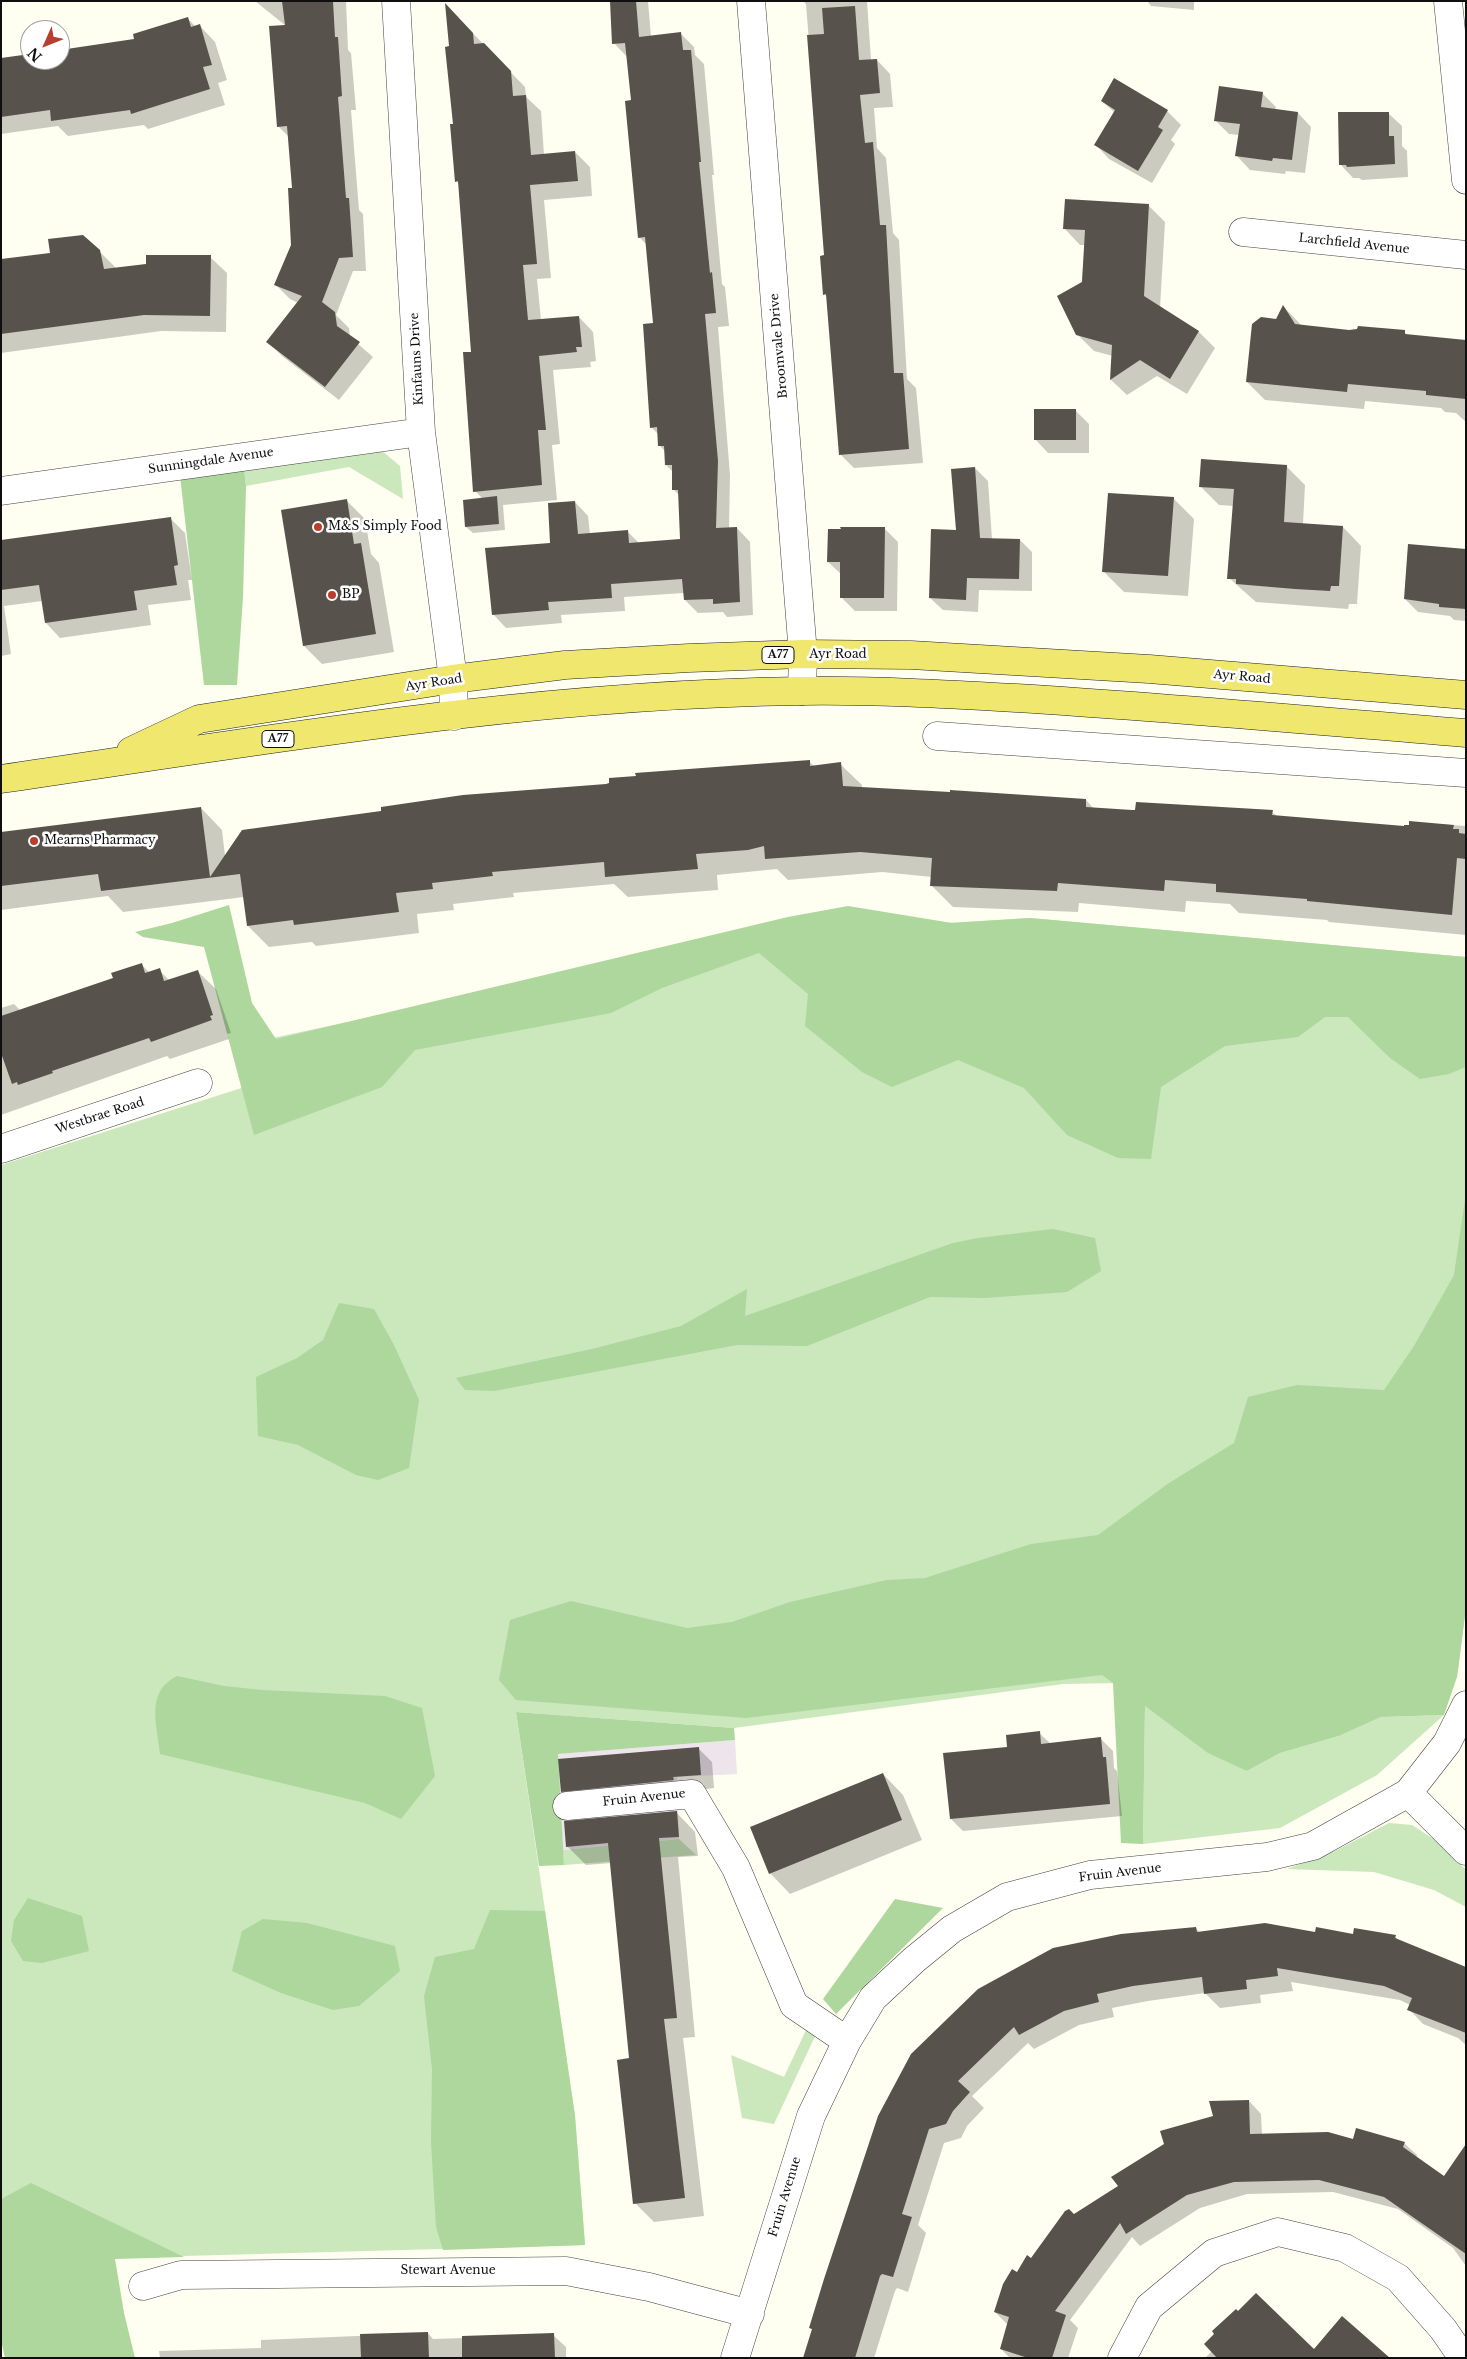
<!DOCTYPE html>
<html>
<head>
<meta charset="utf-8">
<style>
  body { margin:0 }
  #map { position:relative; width:1467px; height:2359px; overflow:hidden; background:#fefef1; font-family:"Libre Baskerville",serif }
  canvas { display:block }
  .frame { position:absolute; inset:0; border:2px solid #0f0f0f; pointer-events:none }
  .north { position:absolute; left:20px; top:20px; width:50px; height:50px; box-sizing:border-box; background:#fff; border:1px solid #9f9f9f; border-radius:50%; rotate:226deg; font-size:14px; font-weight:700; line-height:20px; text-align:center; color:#0f0f0f }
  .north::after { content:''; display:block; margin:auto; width:18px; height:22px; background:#b73f2e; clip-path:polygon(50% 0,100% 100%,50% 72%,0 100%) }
</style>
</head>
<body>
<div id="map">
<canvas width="1467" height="2359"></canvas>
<div class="frame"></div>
<div class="north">N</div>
</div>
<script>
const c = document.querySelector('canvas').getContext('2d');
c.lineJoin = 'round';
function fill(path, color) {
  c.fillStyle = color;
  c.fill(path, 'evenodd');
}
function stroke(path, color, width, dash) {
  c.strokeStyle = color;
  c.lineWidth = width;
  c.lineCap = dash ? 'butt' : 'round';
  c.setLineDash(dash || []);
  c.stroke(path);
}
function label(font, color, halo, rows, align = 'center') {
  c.font = font + ' "Libre Baskerville",serif';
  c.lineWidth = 5;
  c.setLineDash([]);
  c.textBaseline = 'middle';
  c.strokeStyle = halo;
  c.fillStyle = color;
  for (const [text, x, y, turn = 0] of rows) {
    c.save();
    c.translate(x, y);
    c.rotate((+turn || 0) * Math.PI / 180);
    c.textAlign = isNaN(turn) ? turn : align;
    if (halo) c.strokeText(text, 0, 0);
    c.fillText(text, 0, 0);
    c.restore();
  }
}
fill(new Path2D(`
  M735,1740L737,1774L677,1777L679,1839L563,1850L557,1754Z`), '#ede4ec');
fill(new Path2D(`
  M375,445L400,466L403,499L349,467L246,486L244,468Z
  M1030,918L1466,957V1608L1457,1677L1063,1684L734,1728L516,1712L575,2116L585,2245L1,2261V1165L257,1083L249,1043L761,934Z
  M1145,1706L1247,1771L1280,1753L1339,1736L1381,1717L1444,1715L1377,1775L1280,1828L1143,1844Z
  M1389,1823L1412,1825L1438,1842L1466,1870V1907L1434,1890L1374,1872L1287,1869L1335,1851Z
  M679,1839L696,1855L564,1865L563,1850Z
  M807,2028L816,2034L774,2124L742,2118L731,2055L784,2077Z`), '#cbe7bc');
fill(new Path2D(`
  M244,468L246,486L243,597L237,685H204L180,476Z
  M229,905L252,1003L276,1039L788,917L848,906L952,923L1030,918L1466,957V1067L1449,1074L1420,1079L1390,1058L1348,1017H1325L1298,1037L1225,1046L1161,1087L1151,1159L1118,1158L1067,1135L1024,1088L958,1060L892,1087L862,1072L805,1026L808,994L759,953L662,988L611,1013L415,1050L382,1087L254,1135L204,947L143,937L135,932L172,923Z
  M1466,1192V1608L1457,1677L1444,1715L1381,1717L1339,1736L1280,1753L1247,1771L1208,1753L1145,1706L1143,1844L1121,1843L1113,1683L1102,1675L746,1718L516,1700L499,1680L510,1620L571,1601L687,1628L732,1622L790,1602L887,1580L925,1578L1031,1544L1098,1535L1169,1483L1234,1443L1248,1397L1297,1385L1384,1390L1414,1346L1454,1275Z
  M1053,1229L1095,1238L1101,1271L1067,1292L985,1298L930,1297L807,1346L737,1345L494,1391L465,1390L456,1378L592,1349L681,1326L747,1289L745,1316L953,1243L978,1238Z
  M339,1303L374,1309L394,1345L419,1400L409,1468L378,1480L356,1475L298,1445L258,1436L256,1377L297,1358L323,1340Z
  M177,1676L224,1686L262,1690L385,1696L422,1708L435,1776L401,1819L365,1803L160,1754C157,1724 145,1692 177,1676Z
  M516,1712L734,1728L735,1740L558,1754L564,1865L539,1866Z
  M28,1898L82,1916L89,1951L42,1963L23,1961L11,1941L14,1920Z
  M895,1899L943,1908L836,2014L823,1999Z
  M490,1910L545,1911L575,2116L585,2245L443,2250L436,2227L431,2142L432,2069L424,1996L435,1957L474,1949Z
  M263,1919L307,1923L395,1946L400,1971L359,2006L333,2010L281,1993L232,1971L242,1931Z
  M31,2183L184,2257L115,2259L124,2313L135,2358H5L1,2340V2199Z`), '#add79c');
fill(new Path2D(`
  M255,1H346L348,50L351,53L356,110H351L359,210L363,214L366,271H353L336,315L349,328L350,337L373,357L339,400L282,356L268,342L298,303L290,299L276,285L293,245V189L289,137L278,126L286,26Z
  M611,1H648L651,37L681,34L694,47L695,55L704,64L714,175H712L722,284L725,287L729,326L718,327L730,475L729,529L737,528L750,542L753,615L727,617L723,612L698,613L685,600L684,593L624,597L625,611L561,615L562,623L506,628L493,614L551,544L575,502L588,516L590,534L627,531L639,543L682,540L680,496L674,490L673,472L666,465L665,451L660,446L659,435L652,428L655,325L647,245L639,237L632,102L627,57L614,43Z
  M803,1H867L871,60H877L890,74L893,107L874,108L877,148L886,158L893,233L899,240L907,379L916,388L923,463L854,468L840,454L827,297L824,294L826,257L806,4Z
  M1147,1H1194V10L1151,6Z
  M188,19L196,27L200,26L215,42L227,80L218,83L225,105L148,129L144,125L68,136L58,126L1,134V59L30,55V60H60V51L136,40Z
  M459,19L525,87L526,97L541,111L544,155L575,152L590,167L592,196L544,200L551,278L537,279L541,320L579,317L593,332L596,361L590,362L591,367L553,370L560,444L552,445L557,500L503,505L505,530L473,533L466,527L483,499L475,491L473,353L459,184L456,181L450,48Z
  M1262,93L1276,107L1275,110L1298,113L1311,127L1305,173L1286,171L1285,174L1250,170L1237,156L1239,135L1229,134L1216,121Z
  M1102,101L1167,111L1181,125L1171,140L1175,144L1152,183L1109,159L1096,145L1115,113Z
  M1388,113L1402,126V146L1407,151L1408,177L1362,180L1359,178H1353L1340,164Z
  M1149,206L1165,222L1160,308L1199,332L1215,348L1187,394L1157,376L1127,395L1111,380L1113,356L1094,351L1077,334L1085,245H1080L1064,228Z
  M99,251L116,268L210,257L227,273L226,332L161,331L1,353V261Z
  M1284,307L1302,326L1349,331L1404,332L1408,335L1466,341V422L1456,413L1445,412L1441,408L1365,401L1364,409L1265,400L1247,382Z
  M1076,411L1089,424V453H1048L1035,439Z
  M1287,467L1305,485L1303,524L1343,527L1361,546L1357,604H1349L1348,609L1256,602L1229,578L1234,506L1219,505L1200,486Z
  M975,468L988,481L992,539L1020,540L1032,552V591L979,590L978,612L943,610L930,598L957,531Z
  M1173,498L1194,519L1188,596L1124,592L1103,571Z
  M347,501L365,519L371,554L379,563L394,652L322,664L304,646Z
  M170,518L185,533L192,580H188L191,600L148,605L151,625L60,638L46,623L42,601L4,606L11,654L1,656V542Z
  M884,528L898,542L897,611H855L841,597V574L828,562L842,530Z
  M1466,550V621L1454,620L1450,616L1418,612L1405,599Z
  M809,761L815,767L840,764L862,785V789L1086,800L1094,809L1132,812H1272L1278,817L1405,828L1438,824L1466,826V935L1329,922L1327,920L1239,913L1230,904L1186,901L1185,912L1079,903L1078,912L953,907L932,886V877L882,872L788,880L777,869L717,875L718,890L628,897L614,884L513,893L514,897L453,904L454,910L417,914L419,933L316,946L312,942L269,947L248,926L244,897L123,912L108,896L1,910V833L201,808L222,830L225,856L606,785Z
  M141,964L150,973L159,970L170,981L197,971L216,989L231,1033L227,1034L229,1039L170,1059L167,1056L1,1115V1008L14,1004L21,1011L115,979Z
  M1039,1733L1051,1744L1100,1738L1113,1751L1114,1768L1117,1771L1122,1816L963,1831L951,1819L1008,1748Z
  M698,1748L712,1762L714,1788L576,1805L563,1791Z
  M883,1774L903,1795L922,1840L790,1894L770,1873Z
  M676,1812L695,1832L698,1856L678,1857L695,2037L683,2038L704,2216L654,2222L635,2203L630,2059L611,1863L586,1865L567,1846Z
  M1196,1928L1200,1933L1395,1936L1400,1942L1466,1970V2045L1458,2038L1423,2024L1409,2009L1410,2005L1400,2000L1291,1982L1293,1991L1260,1995L1261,2003L1220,2008L1205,1993L1148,2001L1112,2008L1114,2017L1079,2025L1034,2049L1028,2043L972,2096L984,2108L967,2126L961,2138L944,2143L918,2225L926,2233L908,2292L897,2288L895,2291L874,2358H804L813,2330L810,2328L912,2055Z
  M1249,2101L1261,2114L1262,2135L1404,2143L1417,2155L1416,2158L1444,2178L1466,2171V2266L1453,2248L1398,2209L1333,2192L1247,2194L1200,2208L1140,2246L1132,2237L1070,2320L1078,2328L1068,2358H1010L1001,2349L1008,2325L995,2312L1017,2274L1074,2215L1119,2187L1214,2117Z
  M428,2333L433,2339L553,2335L566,2347V2358H160L159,2351L261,2348V2340Z
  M1212,2351H1314L1388,2358H1205Z`), '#0003');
fill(new Path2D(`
  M282,1H333L335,37H338L342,96L338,97L346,198H349L353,257L339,258L322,302L335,312L337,326L360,342L325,387L266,342L302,296L274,285L291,245L288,188H292L287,126L277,127L269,26L285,25Z
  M610,1H636L639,37L681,32L683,50H691L701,162H699L710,273L712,272L716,313L705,314L718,461L716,528L737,527L740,602L713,604V599L684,600L682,579L611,584L612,598L548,602L549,610L492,615L485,548L550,543L548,503L575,501L578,534L628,530L629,543L680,539L678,490H672V465H665L664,446H658L657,427L650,428L643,324L653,323L645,237L638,238L625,101L631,100L625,43L612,44Z
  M445,3L473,33L474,44L484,43L511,71L513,96L526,95L531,155L575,151L578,181L530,185L537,264L523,265L528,320L579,316L582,347H576L577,352L539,356L546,430H538L542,485L473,492L463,352H471L458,181L455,182L450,124H453L445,47L449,46Z
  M855,6L859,60L877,59L880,93L860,95L865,143L873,142L880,225H886L894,373H903L909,449L839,455L826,294L823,295L820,256L824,255L807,35L824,34L822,8Z
  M188,17L191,27L200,24L212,65L203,67L210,89L131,114L130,110L51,121L50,110L1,117V58L30,54V60H60V50L134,39L133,34Z
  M1114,78L1168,110L1158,127L1163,130L1138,171L1094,145L1115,110L1101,101Z
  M1219,86L1263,92L1261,107L1298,112L1292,160L1273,158L1272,161L1235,156L1240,124L1214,121Z
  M1338,112H1389V136H1394L1395,164L1347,167L1346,165H1339Z
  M1065,199L1149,204L1144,296L1199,331L1170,379L1140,360L1110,380L1112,345L1076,335L1057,296L1082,282L1085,230L1063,229Z
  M83,235L100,250L104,269L146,264V255H211L210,316L144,315L1,334V259L50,253L48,239Z
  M1283,305L1295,324L1349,330L1357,329L1358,326L1405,330V334L1466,340V399L1426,395V391L1348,384L1347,392L1246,382L1252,324L1261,317L1276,319Z
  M1034,409H1076V440H1034Z
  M1201,459L1287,465L1284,522L1343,526L1339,586H1331L1330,591L1295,589L1236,584V579H1227L1234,489L1199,487Z
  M975,467L980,538L1020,539L1019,579L967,578L966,600L929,598L931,529L956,530L951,469Z
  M1108,493L1174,497L1168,576L1102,572Z
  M497,496L499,524L465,527L463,500Z
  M347,499L354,544L361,543L376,634L303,646L281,510Z
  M171,517L178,565L174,566L177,585L134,591L137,610L45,623L39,585L1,590V540Z
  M840,527H885L884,598H840V562H827L828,529H841Z
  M1408,544L1466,549V609L1439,607V604L1404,599Z
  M810,760V766L841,762L843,786L950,792V790L1086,799V807L1132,810H1135L1136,802L1273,810L1272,815L1404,826V825H1409V821L1454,825L1453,829H1459V833L1466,834V859L1457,858L1452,915L1307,901V899L1216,892V884L1165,880L1164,891L1058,883L1057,891L930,886L932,858L860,852L765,859L764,846L748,850L696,854L698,869L605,877L604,862L492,872L493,876L432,883L433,889L396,893L399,912L294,925L293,920L247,926L240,874L101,891L98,874L1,886V832L201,807L210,877L242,830L381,811V807L463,795L606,784L609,783V778L636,776L635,773Z
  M142,963L145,973L160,968L164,981L198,970L213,1015L210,1016L212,1020L151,1042L149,1038L52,1071L53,1073L18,1085L17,1082L12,1084L1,1053V1016L113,978L111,973Z
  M1040,1731L1041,1744L1101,1737L1103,1757H1106L1110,1804L950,1819L943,1753L1007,1747L1006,1735Z
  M699,1747L701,1775L673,1777L674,1780L561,1792L558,1759Z
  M883,1773L902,1820L769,1874L750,1827Z
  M677,1811L679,1837L659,1838L677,2018L664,2019L685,2198L633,2204L617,2060L629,2058L608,1843L566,1847L564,1821Z
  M1265,1923L1315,1932L1316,1927L1353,1934L1354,1928L1396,1935L1395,1938L1466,1967V2033L1407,2010L1412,1998L1384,1986L1277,1968L1278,1976L1246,1980L1247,1989L1204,1994L1202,1977L1133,1986L1097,1994L1099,2002L1064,2011L1019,2035L1014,2027L958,2081L970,2092L953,2111L946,2124L929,2129L902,2214L912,2217L893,2277L882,2274L880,2276L855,2358H803L812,2329L809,2328L824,2279L878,2116L911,2054L978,1989L1053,1948L1121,1934L1196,1927L1197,1932Z
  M1249,2100L1250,2134L1328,2132L1353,2139L1356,2128L1405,2142L1403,2147L1444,2176L1466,2144V2254L1384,2197L1319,2180L1234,2182L1187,2195L1126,2234L1120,2223L1055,2311L1066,2315L1052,2358H1028L1000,2349L1009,2317L994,2312L1003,2284L1012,2269L1017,2272L1027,2255L1031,2258L1065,2211L1069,2209L1074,2214L1118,2186L1111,2177L1164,2144L1160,2131L1213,2116L1209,2101Z
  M1256,2293L1314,2349L1342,2316L1390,2358H1217L1204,2344L1214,2334L1212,2331L1236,2309L1238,2311Z
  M428,2332L429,2358H361L360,2334Z
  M554,2333L555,2358H462V2336Z`), '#57524c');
const minor = new Path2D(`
  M396,1L421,432L453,679L454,716
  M751,1L803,654L802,691
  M1448,1L1466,180
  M1243,232L1466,255
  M1,491L421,432
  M937,736L1466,773
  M1,1149L198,1083
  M1408,1793L1466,1851
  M567,1806L692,1794L736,1868L794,2005L847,2041
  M143,2286L181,2275L566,2271L649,2287L750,2314
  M735,2358L811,2116L847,2041L873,1998L914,1960L952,1929L1007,1897L1090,1875L1267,1857L1313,1846L1408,1793L1447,1743L1466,1705
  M1122,2358L1149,2307L1214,2253L1278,2232L1345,2248L1398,2278L1443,2329L1463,2358`);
const major = new Path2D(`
  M131,751L199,719L453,679L565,665L689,658L803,654L911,655L1149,669L1466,695
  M1,779C266,740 533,694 802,691C873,690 945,694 1016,698C1166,707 1316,721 1466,733`);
stroke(minor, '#424242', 29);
stroke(major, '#202020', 29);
stroke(minor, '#fff', 28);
stroke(major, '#f0e76f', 28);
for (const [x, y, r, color] of [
  [318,527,5,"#b73f2e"],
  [332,595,5,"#b73f2e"],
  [34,841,5,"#b73f2e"]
]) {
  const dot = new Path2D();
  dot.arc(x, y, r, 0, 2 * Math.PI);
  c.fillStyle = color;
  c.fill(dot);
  stroke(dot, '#fff', 2);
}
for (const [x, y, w] of [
  [778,655,32],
  [278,739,32]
]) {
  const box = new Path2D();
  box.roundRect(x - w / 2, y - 8.5, w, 17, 4);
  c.fillStyle = '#fff';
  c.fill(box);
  stroke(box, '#0f0f0f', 1);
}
label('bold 11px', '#0f0f0f', null, [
  ["A77",778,655],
  ["A77",278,739]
]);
label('12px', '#0f0f0f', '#fff', [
  ["Larchfield Avenue",1354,244,6],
  ["Broomvale Drive",779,346,-95],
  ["Kinfauns Drive",417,359,-93],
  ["Sunningdale Avenue",211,461,-8],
  ["Ayr Road",838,655],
  ["Ayr Road",1242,677,5],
  ["Ayr Road",434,683,-9],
  ["Westbrae Road",100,1116,-18],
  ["Fruin Avenue",644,1798,-6],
  ["Fruin Avenue",1120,1873,-7],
  ["Fruin Avenue",785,2197,-73],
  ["Stewart Avenue",448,2271]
]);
label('12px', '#0f0f0f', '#fff', [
  ["M&S Simply Food",328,527],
  ["BP",342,595],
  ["Mearns Pharmacy",44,841]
], 'left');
</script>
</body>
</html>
